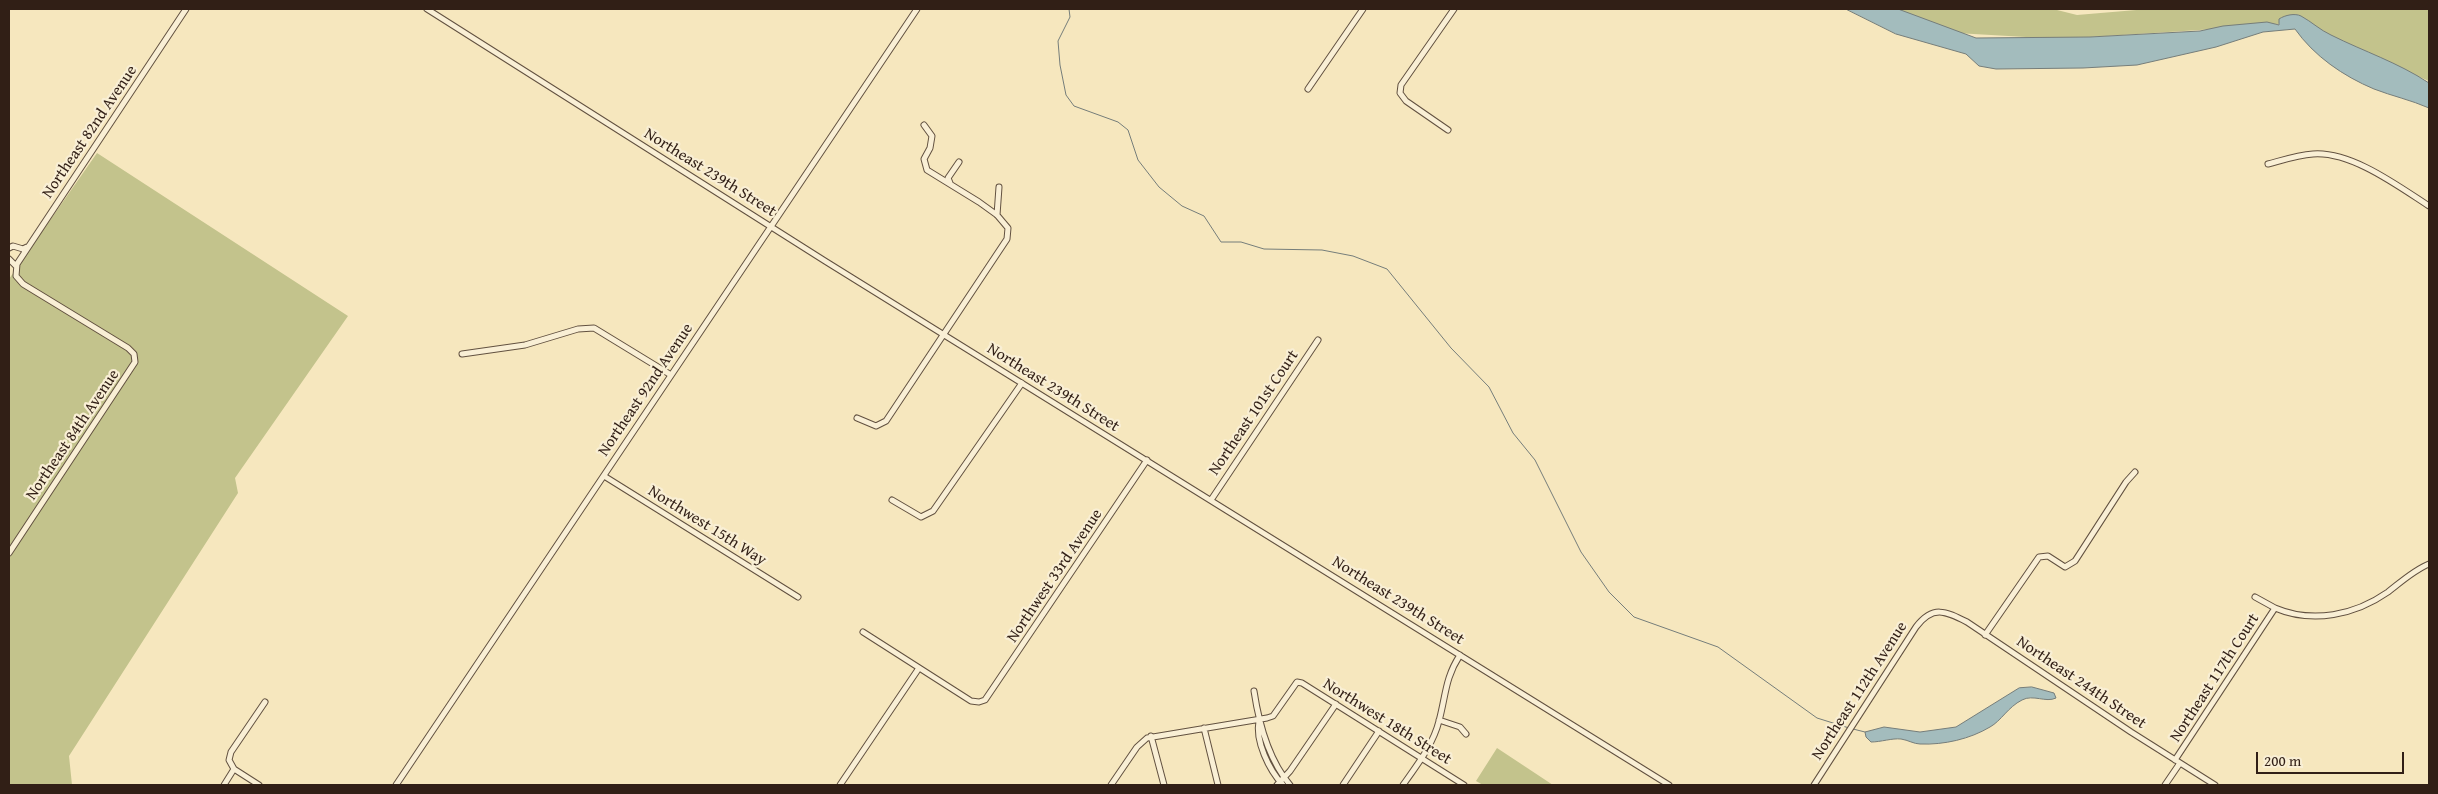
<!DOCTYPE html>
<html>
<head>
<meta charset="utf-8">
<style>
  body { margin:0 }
  #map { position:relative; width:2438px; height:794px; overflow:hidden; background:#f6e7be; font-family:"Gentium Book Plus",serif }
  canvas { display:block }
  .frame { position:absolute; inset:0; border:10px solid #311f16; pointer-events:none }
  .scale { position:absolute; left:2256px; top:752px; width:148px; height:22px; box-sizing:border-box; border:2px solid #311f16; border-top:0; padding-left:6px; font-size:15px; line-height:18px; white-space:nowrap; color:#311f16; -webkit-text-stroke:4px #f9efd5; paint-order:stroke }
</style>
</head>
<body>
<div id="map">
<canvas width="2438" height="794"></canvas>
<div class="frame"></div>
<div class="scale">200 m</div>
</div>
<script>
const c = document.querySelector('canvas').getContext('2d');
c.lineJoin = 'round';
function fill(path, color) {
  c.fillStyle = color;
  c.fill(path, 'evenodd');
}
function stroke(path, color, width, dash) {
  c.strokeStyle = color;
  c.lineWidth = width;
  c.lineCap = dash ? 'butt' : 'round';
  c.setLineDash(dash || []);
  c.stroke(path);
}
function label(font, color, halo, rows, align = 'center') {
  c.font = font + ' "Gentium Book Plus",serif';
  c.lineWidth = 4.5;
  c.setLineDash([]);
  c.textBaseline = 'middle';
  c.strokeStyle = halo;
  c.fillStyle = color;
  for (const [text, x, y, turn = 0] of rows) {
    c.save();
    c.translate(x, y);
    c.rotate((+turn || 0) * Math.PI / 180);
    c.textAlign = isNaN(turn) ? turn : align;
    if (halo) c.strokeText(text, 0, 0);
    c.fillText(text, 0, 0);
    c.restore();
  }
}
fill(new Path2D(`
  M1891,9H2053L2077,15L2148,9H2429V81L2355,50L2293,15L2278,24L2245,27L2061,39L1956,33Z
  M97,153L348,316L235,478L238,493L69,756L72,785H9V279Z
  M1497,748L1553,785H1483L1476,781Z`), '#c3c38c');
const water = new Path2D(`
  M1846,9H1898L1976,38L2090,37L2200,31L2223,26L2267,22L2279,25V19C2285,15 2295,13 2301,16C2312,22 2320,30 2331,35C2365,52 2397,62 2429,83V108C2411,100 2392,96 2374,89C2343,76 2314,56 2295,29L2263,32L2216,47L2137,65L2083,68L1996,69L1979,66L1966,54L1896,34Z
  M2032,687L2054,693L2056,698C2046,703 2033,694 2022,700C2008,707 2001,721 1990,727C1970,739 1944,745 1920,744C1914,744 1908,740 1901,739C1892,738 1881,742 1871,742L1866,737L1865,732L1884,727L1920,732L1956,727L2019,688Z`);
fill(water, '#a3bcbd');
stroke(water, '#757d7a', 1);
stroke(new Path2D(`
  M1069,9L1070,17L1058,41L1060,65L1066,95L1074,106L1118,122L1128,130L1138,160L1159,187L1182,206L1204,216L1221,242H1241L1264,249L1322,250L1353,256L1387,269L1451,348L1489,387L1513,433L1535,460L1581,552L1609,592L1634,617L1718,647L1817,718L1849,728
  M1853,729L1865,732`), '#757d7a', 1);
const minor = new Path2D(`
  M427,9L825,261L1669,785
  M1308,89L1363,9
  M1448,130L1406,101L1400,93L1401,85L1454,9
  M2268,164C2283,160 2298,155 2313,154C2351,151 2398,186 2429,206
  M950,183L948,178L959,162
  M997,215L999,187
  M9,248L13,246L23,249L27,247
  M9,259L16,266
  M462,354L525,345L578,329L594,328L671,375
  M857,418L876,426L886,421L1007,239L1008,228L997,215L979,202L927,170L924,159L930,148L932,136L924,125
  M604,476L798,597
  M892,500L921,517L933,511L1022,383
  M1211,500L1318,340
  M9,553L135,362L134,354L128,348L23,284L16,276L17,264L186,9
  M2255,597L2275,608
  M863,632L971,701L979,702L985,700L1147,460
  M1985,635L2039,557L2048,556L2065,567L2075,561L2126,482L2135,472
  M1254,691C1259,724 1268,759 1290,785
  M1439,720L1460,727L1466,734
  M1259,721C1255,741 1269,770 1283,785
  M1204,728L1218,785
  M1151,736L1164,785
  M2175,760L2275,608C2313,624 2355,615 2388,592C2401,582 2414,570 2429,564
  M224,785L234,769
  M259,785L234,769L229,760L231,752L265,702
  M396,785L917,9
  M840,785L919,668
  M1111,785L1137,747L1147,738L1267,718L1273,716L1297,682L1302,683L1464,785
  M1277,785L1290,771L1336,704
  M1343,785L1379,731
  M1403,785C1417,765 1433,745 1439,721C1446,695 1445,678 1460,655
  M1814,785L1916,627C1933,605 1945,611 1967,622L2131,732L2215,785
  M2165,785L2180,763`);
stroke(minor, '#625140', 7);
stroke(minor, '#f9efd5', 5);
label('16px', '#311f16', '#f9efd5', [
  ["Northeast 82nd Avenue",90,132,-56],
  ["Northeast 239th Street",710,173,32],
  ["Northeast 239th Street",1053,388,32],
  ["Northeast 92nd Avenue",646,390,-56],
  ["Northeast 101st Court",1254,413,-56],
  ["Northeast 84th Avenue",73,435,-56],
  ["Northwest 15th Way",707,526,32],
  ["Northwest 33rd Avenue",1055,576,-56],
  ["Northeast 239th Street",1398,601,32],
  ["Northeast 117th Court",2215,678,-57],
  ["Northeast 244th Street",2081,683,34],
  ["Northeast 112th Avenue",1860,691,-57],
  ["Northwest 18th Street",1387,722,32]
]);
</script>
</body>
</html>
